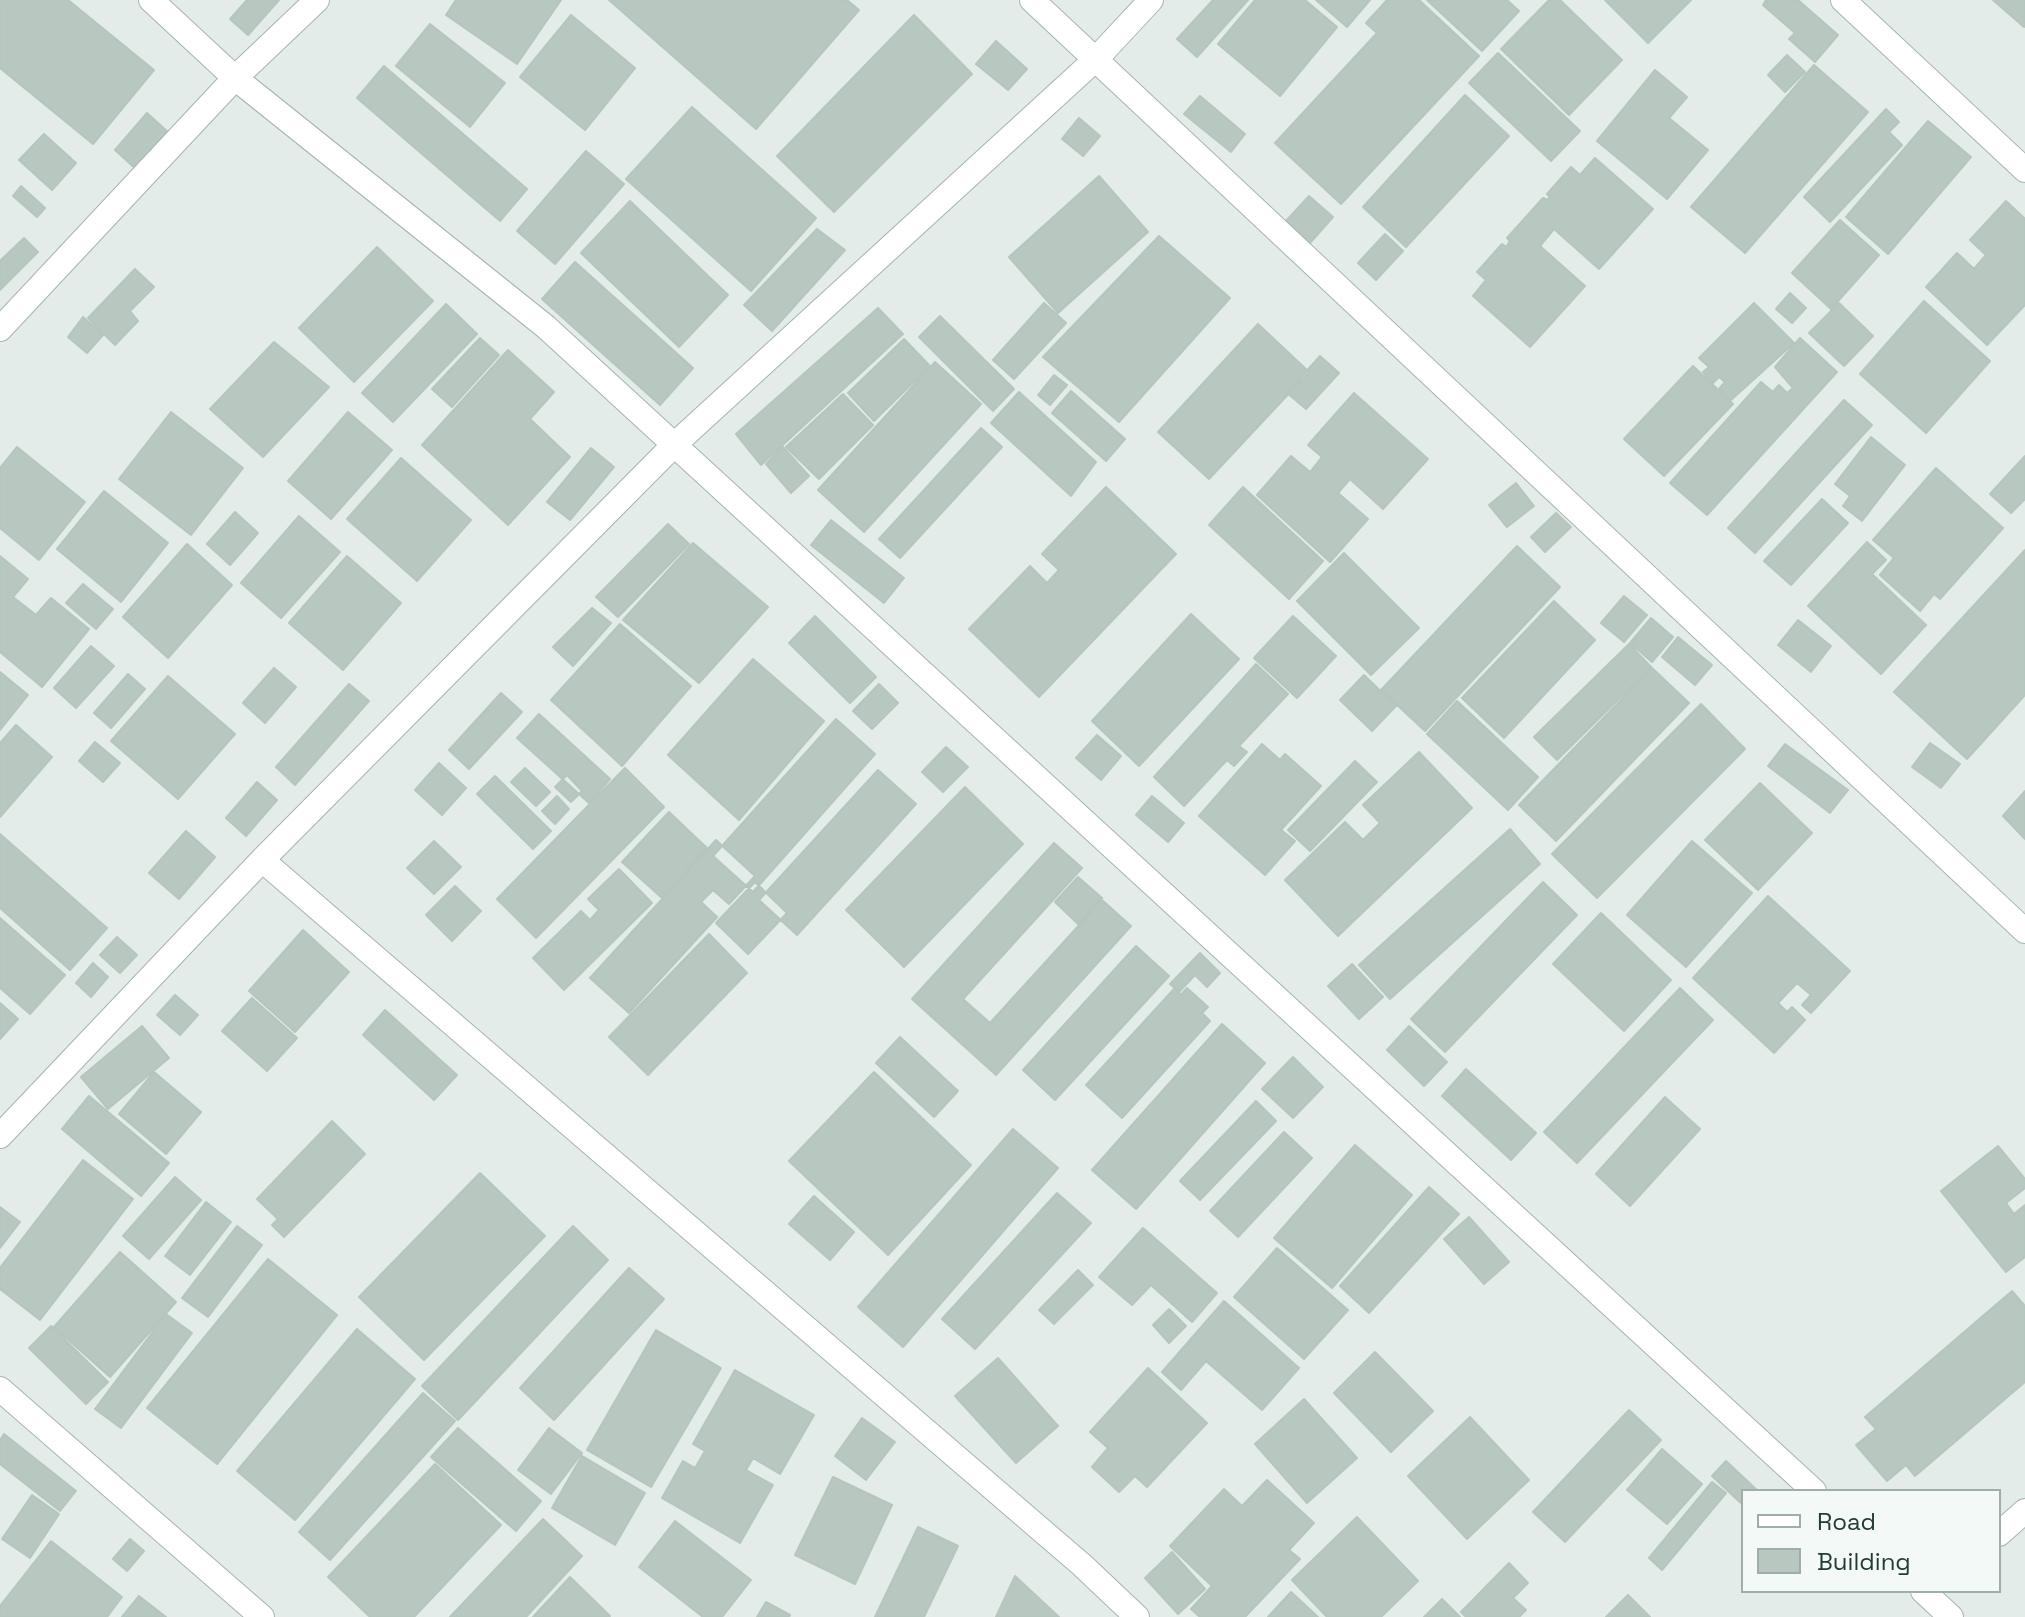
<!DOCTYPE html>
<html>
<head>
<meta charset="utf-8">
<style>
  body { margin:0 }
  #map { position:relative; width:2025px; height:1617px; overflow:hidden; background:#e3ece8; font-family:"Space Grotesk",sans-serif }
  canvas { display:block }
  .legend { position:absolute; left:1741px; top:1489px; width:260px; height:104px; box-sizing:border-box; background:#f3f9f6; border:2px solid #a0aea9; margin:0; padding:10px 14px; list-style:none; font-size:24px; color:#233d35 }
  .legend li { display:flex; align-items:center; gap:16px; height:40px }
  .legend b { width:40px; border:2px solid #a0aea9 }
</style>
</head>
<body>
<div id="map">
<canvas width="2025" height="1617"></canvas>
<ul class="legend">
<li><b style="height:10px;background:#fff"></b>Road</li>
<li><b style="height:22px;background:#b8c7c0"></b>Building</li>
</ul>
</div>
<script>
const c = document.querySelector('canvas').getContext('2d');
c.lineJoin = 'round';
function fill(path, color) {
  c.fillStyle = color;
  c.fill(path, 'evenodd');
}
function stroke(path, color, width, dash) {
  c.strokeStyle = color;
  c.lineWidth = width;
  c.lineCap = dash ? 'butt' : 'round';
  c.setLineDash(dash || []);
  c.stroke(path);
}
const building = new Path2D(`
  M0,0H68L154,70L93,144L0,68Z
  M247,0H279L248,35L230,19Z
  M456,0H561L517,64L446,15Z
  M609,0H847L859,10L756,129Z
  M1213,0H1248L1197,57L1177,39Z
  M1255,0H1305L1337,27L1280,96L1218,44Z
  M1316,0H1370L1347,27Z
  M1387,0H1419L1479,56L1341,204L1275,143L1377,33L1366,23Z
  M1427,0H1507L1519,11L1482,51Z
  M1549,0H1560L1622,60L1569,115L1501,49Z
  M1605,0H1691L1648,43Z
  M1766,0H1798L1838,35L1815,62L1789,39L1795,33L1763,5Z
  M1993,0H2025V26L2024,27Z
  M571,15L635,68L585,130L520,77Z
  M914,15L972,74L834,212L777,156Z
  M430,24L505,83L470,127L396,66Z
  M996,41L1027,69L1008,90L976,64Z
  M1498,53L1580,131L1551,161L1469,83Z
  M1787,55L1805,72L1785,92L1768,75Z
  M1814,65L1868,112L1745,253L1691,207Z
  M384,66L527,189L500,221L357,98Z
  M1655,70L1687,97L1669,118L1708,150L1667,199L1597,141Z
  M1465,95L1509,136L1406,247L1363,207Z
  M1200,96L1245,134L1231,152L1184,114Z
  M692,107L816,218L751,291L626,179Z
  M1886,109L1899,122L1889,132L1902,145L1830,222L1804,197Z
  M147,113L169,133L137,170L115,150Z
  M1079,118L1100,136L1083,156L1062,139Z
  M1928,121L1971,157L1888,254L1846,217Z
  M44,134L76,163L52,190L19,160Z
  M586,151L624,184L555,264L517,231Z
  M1595,158L1653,209L1599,269L1554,229L1540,246L1585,286L1530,347L1473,296L1486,280L1477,272L1502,244L1506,247L1510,241L1507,238L1543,198L1547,200L1550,197L1547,194L1571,167L1580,175Z
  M1099,176L1148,232L1058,313L1009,257Z
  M21,186L45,208L37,217L13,196Z
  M1309,196L1333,217L1310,243L1286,221Z
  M630,201L728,295L679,347L581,253Z
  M2006,201L2025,219V305L1987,345L1926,287L1957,253L1974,269L1986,255L1970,240Z
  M1840,220L1879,255L1831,309L1792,273Z
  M817,229L845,250L772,331L744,305Z
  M1385,234L1403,251L1376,280L1358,263Z
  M1159,236L1230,298L1119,422L1043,357Z
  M24,238L38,252L0,290V261Z
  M377,247L433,301L354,382L299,328Z
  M575,262L693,368L660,405L542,299Z
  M135,269L154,287L130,311L138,321L115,345L88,318Z
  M1790,293L1806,308L1792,323L1776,309Z
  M1924,301L1990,361L1926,433L1860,374Z
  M1044,303L1066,323L1014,379L993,360Z
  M1754,303L1794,343L1731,400L1719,389L1725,382L1719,377L1713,383L1703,372L1709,367L1699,358Z
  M1839,303L1873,336L1844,366L1809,333Z
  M446,304L477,334L393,422L362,393Z
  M878,308L903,334L761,465L736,434Z
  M940,316L1014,389L993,411L919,337Z
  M83,317L103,335L87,353L68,337Z
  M1258,324L1309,372L1209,479L1158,432Z
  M480,338L499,355L452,407L432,389Z
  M1800,338L1837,372L1707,515L1670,483L1761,382L1773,392L1779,385L1787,393L1793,388L1775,367Z
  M904,339L930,366L874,421L848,393Z
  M274,342L329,387L263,457L210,409Z
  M508,350L554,392L530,419L570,457L508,525L422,445Z
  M1320,356L1339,373L1306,409L1287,393Z
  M935,362L981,404L864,532L818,490Z
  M1693,366L1733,404L1664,476L1624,439Z
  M1054,375L1067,385L1050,405L1038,395Z
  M1071,391L1125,439L1106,461L1052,413Z
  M1019,392L1096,462L1071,496L991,423Z
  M1354,393L1428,459L1383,509L1350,479L1338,493L1368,519L1330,562L1257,495L1291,456L1310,472L1322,457L1308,445Z
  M843,394L873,425L819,479L786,447Z
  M1844,400L1872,425L1755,553L1728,528Z
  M171,412L243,468L191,535L119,479Z
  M348,412L392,450L331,519L288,481Z
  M981,428L1002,447L900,558L879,539Z
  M1871,437L1905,465L1862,521L1843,506L1850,496L1835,484Z
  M17,447L85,502L39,560L0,528V468Z
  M783,447L809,476L791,493L766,464Z
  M591,448L614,467L570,520L547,502Z
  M2025,456V499L2011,513L1990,494Z
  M401,458L471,520L417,581L347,519Z
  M1936,468L2003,528L1940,599L1934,594L1920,611L1880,575L1894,558L1873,540Z
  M1516,483L1534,506L1507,527L1489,505Z
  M1106,487L1176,554L1039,697L969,629L1030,566L1047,583L1059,570L1042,554Z
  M1243,487L1323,561L1289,599L1209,525Z
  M104,491L168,543L121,602L57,549Z
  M1822,499L1848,523L1791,585L1764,561Z
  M235,512L258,533L230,565L207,544Z
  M1556,513L1571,527L1545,552L1531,537Z
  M299,516L340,552L281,618L241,583Z
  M831,520L904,578L884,603L811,545Z
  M668,524L689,544L618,617L596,597Z
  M1867,542L1886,560L1872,574L1926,625L1881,674L1808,606Z
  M693,543L768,607L699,683L623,620Z
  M187,544L232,585L168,658L123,617Z
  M1517,546L1560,587L1425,731L1381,690Z
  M2025,550V695L1967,759L1894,692Z
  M1344,553L1419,628L1371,675L1297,601Z
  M0,556L28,579L13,597L36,615L51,598L89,629L42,687L0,652Z
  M347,556L401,603L343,670L289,623Z
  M83,584L113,609L96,629L66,603Z
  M1624,596L1647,615L1624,642L1601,623Z
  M1554,601L1595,640L1504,738L1462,698Z
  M592,608L611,623L573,666L553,647Z
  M1191,614L1239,659L1139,766L1092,721Z
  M815,616L876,677L850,703L789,643Z
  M1293,616L1336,656L1297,698L1254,658Z
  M1651,618L1673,637L1652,662L1630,643Z
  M1798,620L1831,646L1811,672L1778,645Z
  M620,624L691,686L622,766L551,700Z
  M1678,637L1712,665L1695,685L1662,657Z
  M1629,644L1651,667L1557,760L1534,737Z
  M91,646L114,666L76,708L54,688Z
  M753,659L824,721L739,820L668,755Z
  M1256,664L1288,694L1239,746L1247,752L1234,766L1227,760L1184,806L1154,777Z
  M274,668L296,687L265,723L243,703Z
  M1652,668L1689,703L1556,841L1519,805Z
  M0,672L28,695L0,730Z
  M128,674L145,689L111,728L94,713Z
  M1364,675L1396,706L1372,731L1340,700Z
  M168,676L235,734L178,799L111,741Z
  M349,684L369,701L295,785L276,767Z
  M879,684L898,703L872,729L853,711Z
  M501,693L522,712L469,769L449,750Z
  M1457,701L1538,777L1508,810L1427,734Z
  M1701,704L1745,749L1597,898L1552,854Z
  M539,714L610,779L589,803L517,738Z
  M836,719L875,754L753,892L713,856Z
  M16,725L52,757L0,817V743Z
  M1097,735L1121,756L1101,780L1076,758Z
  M95,742L120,763L103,782L79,761Z
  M1930,743L1960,764L1941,788L1912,767Z
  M1262,744L1280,760L1285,754L1321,786L1281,830L1295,841L1265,875L1199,816Z
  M1785,744L1848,790L1830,813L1768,766Z
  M946,747L968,767L943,792L922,772Z
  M1419,752L1472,808L1338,936L1285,880L1345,822L1363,840L1380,823L1363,805Z
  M1355,761L1377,782L1310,851L1288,830Z
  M439,763L466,788L442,815L415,790Z
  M525,768L550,792L536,806L511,782Z
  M625,768L664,807L536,938L497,899Z
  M878,770L916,804L797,935L759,900Z
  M567,775L582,791L571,802L555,787Z
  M495,776L551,831L533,849L477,794Z
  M257,782L277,800L246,836L226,818Z
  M1760,783L1812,833L1758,890L1705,840Z
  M965,787L1023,844L904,967L846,910Z
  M2025,791V839L2003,816Z
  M557,796L569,809L555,824L542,811Z
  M1152,796L1184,823L1168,842L1136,815Z
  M669,812L707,848L662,898L622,862Z
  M1510,829L1540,864L1390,999L1359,965Z
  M186,831L215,857L179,899L149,873Z
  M0,834L107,928L70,970L0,908Z
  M716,840L755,876L729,904L713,890L701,902L717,917L629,1013L590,978Z
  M434,841L461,867L434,894L407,868Z
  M1692,841L1752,893L1686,967L1627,915Z
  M1054,843L1082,868L963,999L990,1023L1102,900L1131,926L996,1075L912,999Z
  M619,869L652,903L564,990L533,958L581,911L590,920L599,910L588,899Z
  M1078,877L1102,898L1078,924L1055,902Z
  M755,882L787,913L748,954L716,923Z
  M1543,882L1577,915L1445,1052L1411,1019Z
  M455,886L481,911L452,941L426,915Z
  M1768,896L1850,971L1811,1013L1802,1005L1811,995L1797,983L1778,1003L1787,1012L1792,1007L1805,1020L1774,1053L1693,978Z
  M1601,913L1671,980L1624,1031L1553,964Z
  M0,918L65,975L30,1014L0,988Z
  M303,930L349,972L295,1032L249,991Z
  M709,934L747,973L648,1075L609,1037Z
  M117,937L137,955L120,973L100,955Z
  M1136,946L1169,976L1055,1100L1023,1070Z
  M1200,953L1220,973L1207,987L1195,975L1179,992L1170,984Z
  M93,963L108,977L91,997L76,983Z
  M1352,964L1383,997L1359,1019L1328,986Z
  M1187,988L1208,1007L1202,1013L1210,1021L1122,1118L1086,1085L1174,989L1181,995Z
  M1680,988L1713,1020L1577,1163L1544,1132Z
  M175,995L198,1015L180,1035L157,1015Z
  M252,998L297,1038L267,1071L222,1031Z
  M0,1003L18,1019L0,1039Z
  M385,1010L457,1075L434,1100L363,1035Z
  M1222,1024L1265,1063L1136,1209L1092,1170Z
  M142,1026L169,1058L108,1109L81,1077Z
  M1409,1026L1447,1062L1424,1086L1387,1050Z
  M900,1037L958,1091L934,1117L876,1063Z
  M1293,1057L1323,1087L1293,1118L1262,1089Z
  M1466,1069L1536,1133L1511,1160L1442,1096Z
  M154,1072L201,1112L166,1154L119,1114Z
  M874,1072L971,1165L888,1255L789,1161Z
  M89,1096L169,1163L141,1196L62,1129Z
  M1665,1097L1700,1129L1630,1206L1596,1174Z
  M1256,1101L1276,1121L1200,1200L1180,1181Z
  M332,1121L365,1154L284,1237L272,1225L278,1219L257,1199Z
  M1013,1129L1058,1168L903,1347L858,1307Z
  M1284,1132L1312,1158L1238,1237L1210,1211Z
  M1355,1145L1412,1195L1332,1288L1274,1238Z
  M1998,1146L2025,1179V1188L2006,1203L2014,1214L2025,1205V1257L2006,1272L1941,1191Z
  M83,1160L133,1199L40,1320L0,1289V1268Z
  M480,1173L545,1236L424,1360L359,1297Z
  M175,1177L201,1200L149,1259L123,1236Z
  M1429,1187L1459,1214L1369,1313L1340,1286Z
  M1057,1193L1091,1223L975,1349L942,1319Z
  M814,1196L854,1232L830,1260L789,1224Z
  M206,1202L231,1222L190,1275L165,1256Z
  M0,1207L20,1222L0,1248Z
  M1469,1217L1509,1262L1484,1284L1444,1239Z
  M237,1226L262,1245L208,1317L182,1298Z
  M573,1226L608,1260L458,1420L422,1386Z
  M1143,1228L1217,1293L1192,1322L1151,1285L1132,1305L1099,1277Z
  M1277,1248L1348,1310L1304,1359L1234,1297Z
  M120,1252L176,1302L110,1377L54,1327Z
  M268,1259L337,1315L217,1464L147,1408Z
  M629,1268L664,1299L554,1420L520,1388Z
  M1078,1270L1093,1285L1054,1324L1039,1310Z
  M2012,1291L2025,1306V1382L1915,1476L1906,1465L1887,1481L1856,1445L1876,1429L1865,1417Z
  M1224,1301L1299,1368L1262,1410L1206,1361L1181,1390L1162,1372Z
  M1169,1309L1186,1326L1169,1343L1153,1325Z
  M166,1314L192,1333L121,1428L95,1409Z
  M51,1326L108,1382L86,1404L29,1348Z
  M357,1329L415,1379L295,1520L237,1471Z
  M656,1330L721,1368L651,1487L587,1450Z
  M1375,1352L1433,1411L1391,1452L1334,1393Z
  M998,1358L1058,1426L1016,1463L955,1396Z
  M1148,1368L1207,1423L1147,1487L1135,1476L1119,1492L1092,1467L1108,1448L1090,1432Z
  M735,1370L814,1415L780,1474L753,1458L746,1470L773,1485L740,1543L662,1498L683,1461L695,1468L705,1451L693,1444Z
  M423,1393L455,1421L330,1560L299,1532Z
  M1304,1399L1357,1458L1307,1503L1255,1444Z
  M1629,1410L1661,1440L1565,1542L1533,1512Z
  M1470,1417L1529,1480L1467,1539L1408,1476Z
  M862,1418L895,1442L866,1480L835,1456Z
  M458,1428L541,1501L516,1531L431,1457Z
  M549,1428L582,1453L551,1494L518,1470Z
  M4,1434L76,1491L60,1511L0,1464V1440Z
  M1662,1449L1702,1484L1667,1524L1627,1490Z
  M582,1456L645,1493L615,1545L552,1508Z
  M1726,1461L1758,1491H1743V1505L1712,1476Z
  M435,1464L501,1525L414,1617H370L328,1577Z
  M833,1477L892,1505L855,1584L795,1555Z
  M1267,1480L1314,1523L1289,1550L1300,1559L1245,1617H1200L1191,1609L1212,1586L1170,1546L1224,1489L1242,1506Z
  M1712,1482L1726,1493L1662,1570L1649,1558Z
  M32,1495L59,1514L30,1558L2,1539Z
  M1357,1517L1418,1581L1381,1617H1327L1292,1580Z
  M543,1519L582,1556L526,1617H450Z
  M675,1521L751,1580L722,1617H703L639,1567Z
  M918,1527L958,1546L924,1617H875Z
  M130,1539L144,1551L127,1571L113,1559Z
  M51,1541L122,1597L107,1617H0V1606Z
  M1172,1552L1205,1589L1178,1614L1145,1578Z
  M1509,1563L1528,1583L1513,1598L1526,1610L1519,1617H1466L1461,1612Z
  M1015,1576L1059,1617H996Z
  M570,1577L610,1616L609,1617H533Z
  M1291,1592L1318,1617H1268Z
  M1628,1595L1650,1617H1606Z
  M139,1596L166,1617H122Z
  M1442,1599L1460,1617H1424Z
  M766,1602L790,1615L789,1617H757Z`);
fill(building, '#b8c7c0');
stroke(building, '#b5c6be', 2);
const minor = new Path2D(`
  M151,0L235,78L546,327L1814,1491
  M1032,0L2025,931
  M1843,0L2025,170
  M0,329L235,78L317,0
  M262,860L1082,1565L1137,1617
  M0,1136L262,860L674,445L1097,58L1151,0
  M0,1389L262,1617
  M1999,1534L2025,1511
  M1923,1591L1951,1617`);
stroke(minor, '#a6b4af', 26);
stroke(minor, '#fff', 24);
</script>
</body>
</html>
